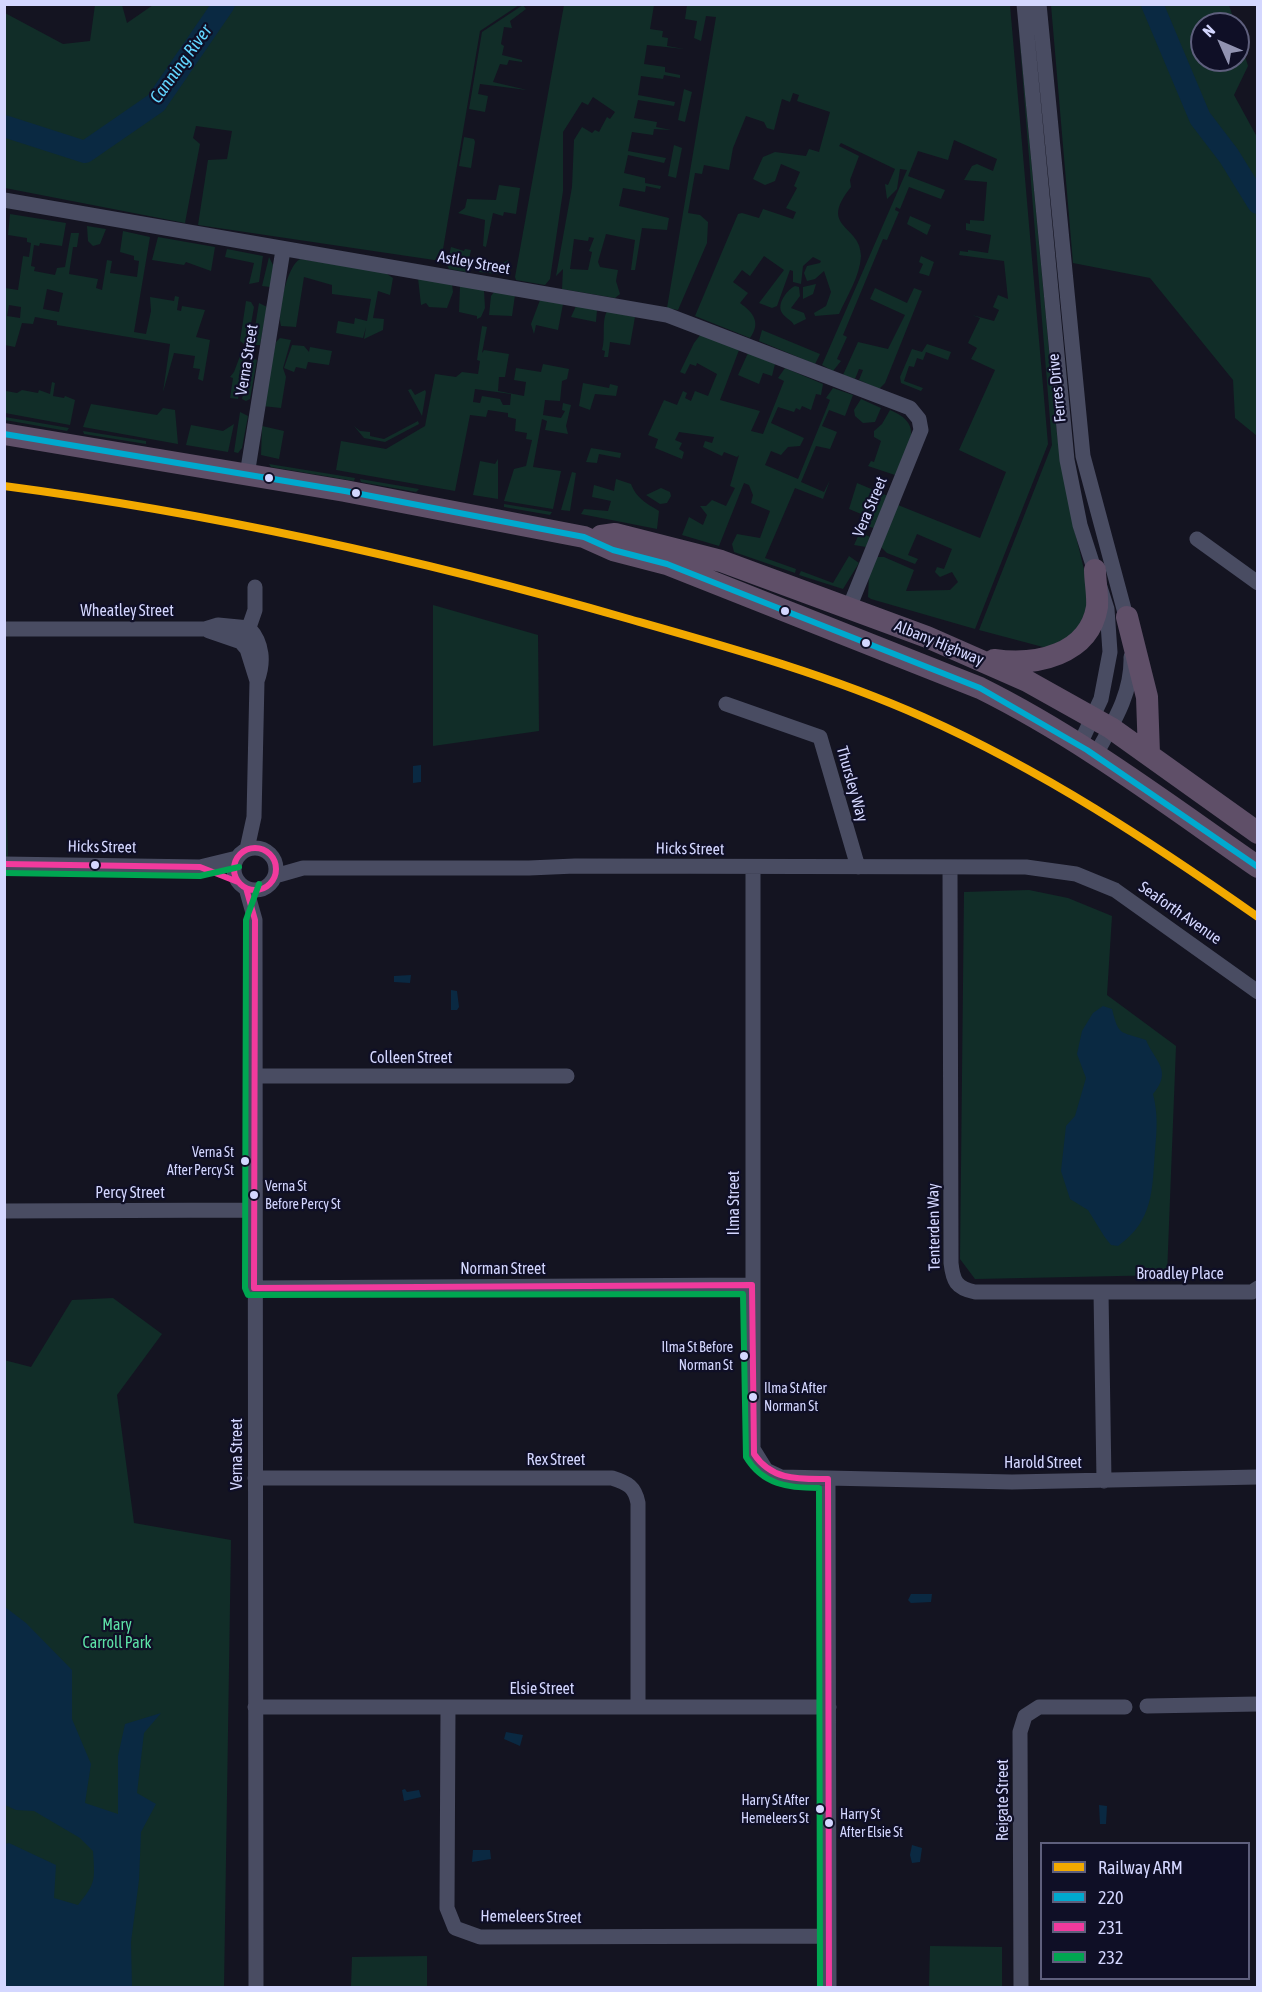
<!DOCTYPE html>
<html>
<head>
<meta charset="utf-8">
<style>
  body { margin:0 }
  #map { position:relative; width:1262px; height:1992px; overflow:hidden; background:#141421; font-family:"Asap Condensed",sans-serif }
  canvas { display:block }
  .frame { position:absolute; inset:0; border:6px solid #d4d7ff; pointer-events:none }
  .legend { position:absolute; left:1040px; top:1842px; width:210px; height:138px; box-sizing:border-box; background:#0f0f26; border:2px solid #5e5f7d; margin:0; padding:8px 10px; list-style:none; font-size:18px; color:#d4d7ff }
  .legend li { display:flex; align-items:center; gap:12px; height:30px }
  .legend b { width:30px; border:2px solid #5e5f7d }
  .north { position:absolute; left:1190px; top:12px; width:60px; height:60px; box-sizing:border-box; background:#0f0f26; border:2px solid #5e5f7d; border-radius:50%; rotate:315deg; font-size:16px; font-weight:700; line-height:24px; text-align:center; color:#d4d7ff }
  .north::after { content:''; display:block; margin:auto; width:21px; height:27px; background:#9193b1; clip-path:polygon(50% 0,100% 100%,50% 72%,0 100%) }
</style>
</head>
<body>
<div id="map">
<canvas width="1262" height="1992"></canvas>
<div class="frame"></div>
<ul class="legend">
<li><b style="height:8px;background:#f2a900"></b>Railway ARM</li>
<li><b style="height:8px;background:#00a9ce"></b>220</li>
<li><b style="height:8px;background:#f13a9d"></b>231</li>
<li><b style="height:8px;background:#00a651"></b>232</li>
</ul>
<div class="north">N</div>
</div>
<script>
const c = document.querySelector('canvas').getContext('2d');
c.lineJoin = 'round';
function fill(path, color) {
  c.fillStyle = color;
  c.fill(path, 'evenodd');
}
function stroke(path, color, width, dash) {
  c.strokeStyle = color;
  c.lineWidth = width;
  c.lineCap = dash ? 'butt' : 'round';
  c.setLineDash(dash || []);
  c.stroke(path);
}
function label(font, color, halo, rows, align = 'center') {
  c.font = font + ' "Asap Condensed",sans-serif';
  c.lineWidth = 4.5;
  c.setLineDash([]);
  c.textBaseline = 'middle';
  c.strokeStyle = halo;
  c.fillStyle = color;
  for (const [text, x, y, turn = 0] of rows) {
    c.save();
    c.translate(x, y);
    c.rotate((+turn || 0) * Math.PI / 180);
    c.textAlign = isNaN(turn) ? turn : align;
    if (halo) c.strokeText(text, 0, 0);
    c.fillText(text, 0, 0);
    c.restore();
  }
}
fill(new Path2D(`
  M153,5H519L480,31L441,261L198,225L208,160L227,159L232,131L196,126L193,138L200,144L185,223L5,188V13L63,44L90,41L95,5H122L127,23Z
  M523,5L526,9L510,21L512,28L504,27L501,44L504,46L502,55L522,60V62L509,60L507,65L500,64L493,82L527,90L480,84L478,94L488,96L485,112L469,109L482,32Z
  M564,5H654L650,29L663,31L662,37L668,38L667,46L684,49L647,45L644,64L665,67V72L680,75V78L664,75L663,79L641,76L638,95L675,102L674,106L638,100L634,118L657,122L656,127L671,130L654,129L653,135L632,132L628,151L666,158L664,163L628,155L624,173L645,178V183L661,186L660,189L646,186L645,192L623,188L619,206L669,218L667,230L642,228L635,270H631L635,240L606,234L598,262L600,267L618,270L616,281L620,294L615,298L562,289L563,269L556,276L572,187L574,140L582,127L592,133L595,130L599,132L607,117L610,119L615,112L593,97L588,105L582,102L563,132V191L550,279L545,285L516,280L515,277ZM589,237L594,238L589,251L592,252L588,270L570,269L574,239L588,241Z
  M687,5H1010L1048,444L975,629L871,599L868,597L869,575L876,557H884L914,570L906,591L950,590L958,582L952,572L940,577L935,572L937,567L944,569L952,549L917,534L908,555L918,559L915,564L887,553L881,547L898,505L980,538L1006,472L959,450L995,370L971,359L977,348L968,343L980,318L972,315L994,321L999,310L993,307L998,295L1008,299L1004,261L959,255L960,251L968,252V250L988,253L991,235L966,230V223L970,224V220L984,221L987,182L964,180L972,166L977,164L993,171L997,159L954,140L948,160L918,151L908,176L945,190L941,199L909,187L900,209L896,207L895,210L899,212L887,240L883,239L843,335L847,337L837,359L841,361L833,371L822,365L907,170L900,169L897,189L887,199L885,184L888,185L895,169L841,143L839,146L859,156L850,180L851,187C817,229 861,224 861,256C860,276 847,296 839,314L815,316L814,313L826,306L831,292L824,271L815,279L807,281L804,273L807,266L820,263L821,261L813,257L803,266L801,284L793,282V271L790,270L777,306L772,308L759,303L784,270L764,256L750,276L742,270L733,282L748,293L740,303C754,313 761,323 750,338L695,316L738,214L742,213L759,218L763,209L793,219L796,212L786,208L797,188L794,186L800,172L781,164L775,181L765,185L753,179L763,157L775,152L806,156L809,149L819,152L830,112L797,101L799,95L793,93L790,102L782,99L774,130L767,128L764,122L746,116L733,148L729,170L704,165L702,174L695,173L688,213L700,215L708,222L707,243L678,310L667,308L716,17L706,16L701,41L694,38L697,21L685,19Z
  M1051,5H1229L1235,24H1202V60H1238V34L1248,66L1234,95L1257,137V436L1235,418L1233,380L1150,278L1073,263Z
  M1018,20L1057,435L1073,524L1089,590L1084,628L1047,651L1043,647L979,630L1052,445Z
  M684,89L692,92L685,122L678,120Z
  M464,137L474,139L475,142L471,168L459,166Z
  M674,145L682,148L676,178L668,176Z
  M499,185L520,188L516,214L504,212L503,216L493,213L486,247L483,246L485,220L458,213L465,208L467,199L496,200Z
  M10,214L66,223L62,246L40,243L39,246L34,245L31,266L35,267L34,271L55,275L57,268L65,267L71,233H79L77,247H73L69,274L98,279L96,288L102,290L107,260L112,261L110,273L137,277L139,261L134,260V256L120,252L123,231L150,237L134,332L146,334L151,311L150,297L174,301L175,296L179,297L177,310L181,311L182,306L205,310L196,337L210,340L203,381L198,379L200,369L193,368L195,356L174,353L163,392L170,344L57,325V321L35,317L33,324L22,323L15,347L5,345V288L18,290L23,256L29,257L31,243L27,242V238L8,235ZM47,289L63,293L59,312L43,309ZM9,305L21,307L20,318L7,316Z
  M910,216L931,225L927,235L907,224Z
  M87,226L106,229L100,244L93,246L88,241Z
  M158,237L215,247L211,271L186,262L184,265L152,260Z
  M451,247L464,251L465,249L471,250L466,272L449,269L447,265Z
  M227,249L263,256L259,282L249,284L254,263L225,257Z
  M921,256L934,262L929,276L919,273L923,264L919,262Z
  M269,257L274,267L270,287L262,286Z
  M300,259L384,272L393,278L390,295L378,291L373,318L384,319L383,330L364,339L366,327L363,338L336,333L338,321L354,324L355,318L367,321L371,299L332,294V285L304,277L296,327L281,326C277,312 287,266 300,259Z
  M483,260L501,264L508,260L506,275L479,272L480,262Z
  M418,278L452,284L453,292L447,308L429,307L426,303L421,305Z
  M816,284L813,294L803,299V287Z
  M460,286L484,290L485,308L481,317L477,319V316L459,312Z
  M795,286L799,287L800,296L791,308L804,313L806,319L794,325C792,320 783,317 781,311C778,302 787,290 795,286Z
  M875,288L907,303L914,288L922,291L885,383L879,389L859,380L863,370L859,369L855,379L843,375L858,342L888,349L905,315L870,299Z
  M494,292L515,295L512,316L489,315L491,296Z
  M540,300L563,304L558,330L536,325L534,334L531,324Z
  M246,301L251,302L254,307L248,341L244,344L240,341Z
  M259,303L267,307L260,345H252Z
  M576,306L597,310L596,322L571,317Z
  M607,311L635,317L630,345L610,342L608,357H604L605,351L602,350C606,337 601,322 607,311Z
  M482,326L487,327L482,353L484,350L509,354L505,377H499L498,391L524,396L526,382L514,380L516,368L541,372L543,364L569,369L567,379L562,381L560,401L545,400L543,415L561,418L565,411L562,410L563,403L571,405L566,426L568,434L545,430L547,421L542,419L533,467L561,471L553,509L504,501L514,469L526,466L532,440L526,439L527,433L515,431L516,419L508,417V413L488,410L486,417L470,415L455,491L336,470L341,441L386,449L425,426L435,374L456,377L462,372L478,374L480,361L477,360ZM475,389L511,394L510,405H503L500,399L482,396L480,403L473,402Z
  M762,330L820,354L815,364L759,341Z
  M701,334L739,350L720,400L760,411L751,431L763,434L784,381L778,378L785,368L823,384L821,395L816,394L811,410L802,406L800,410L796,408L794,412L778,407L771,423L804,438L800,446L788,447L781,455L771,451L765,465L798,479L830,400L826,398L833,388L853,395L845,416L829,410L822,426L837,432L830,449L816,446L801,482L824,492L830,480L823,499L795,488L765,558L796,569L795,573L734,552L732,544L737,534L760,538L770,511L751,503L753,495L749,485L744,483L719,546L682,535L689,517L703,525L707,515L700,506H706L712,500L726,506L735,488L730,486L739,455L737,457L724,452L722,456L703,447L705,441L712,443L714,437L679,432L675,440L682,443L679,449L684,452L682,459L655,448L658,439L648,435L664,400L677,405L683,391L687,393L685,398L691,401L695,391L708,396L717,374L697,363L696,366L690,364L685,374L680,372L694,343Z
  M280,338L291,340L283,368L286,377L281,408L262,406L276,342Z
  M927,344L951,352L948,360L926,352L923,360L917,358L914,367L909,366L904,381L923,388L921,391L901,383L900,377L912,349L922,352Z
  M292,345L304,346L309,352L310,347L332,351L329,365L308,362L306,369L296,367L294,372L284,368Z
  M748,353L775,364L772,376L763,373L759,384L738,375Z
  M240,356L246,358L238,399L230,398L233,378L230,377L234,372Z
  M250,357L257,360L250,399L246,401L242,399Z
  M52,382L55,383L53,396L64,398L65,396L75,400L70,425L5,413L6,391L17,393L22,390L38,393L39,390L50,394Z
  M583,383L609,388L610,384L618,386L616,396L595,394L590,410L579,406Z
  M411,389L415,395L425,390L426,392L422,416L408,390Z
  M861,399L881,408L875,422L863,423L855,416L854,410Z
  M91,404L157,415L163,408L175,410L178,444L83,427Z
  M890,410C927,425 907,448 895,475L868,466L871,461L874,462L881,441L874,437V431L882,424Z
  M240,412L248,416L242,448L238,453L234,452Z
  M5,417L69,428L67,431L5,420Z
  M418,421L419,424L385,442L364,438L354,426L360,431L370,432V436L384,439Z
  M234,424L228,452L186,445L191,425L223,431Z
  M262,426L284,431L279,459L261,455Z
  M83,431L146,441V444L84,434Z
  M591,448L621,453L620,458L599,454L597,463L586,462Z
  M498,459V499L473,495L480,461L495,464Z
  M269,464L355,478L354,481L271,467Z
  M572,472L576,473L570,511L561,510Z
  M360,479L419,489L416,492L361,482Z
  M616,479L631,484C636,498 646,503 659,511L657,529L581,514L584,509L608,511L611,501L592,497L594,485L614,491Z
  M857,483L888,496L874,528L862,525L866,516L849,509Z
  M661,488L670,492L671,496L667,503L660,504L646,495Z
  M504,504L552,512L550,515L504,507Z
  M860,532L870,537L866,547L854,545Z
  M849,556L859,563L843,589L799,575L801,571L833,583Z
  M433,605L538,635L539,731L433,746Z
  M4,751H5L8,858H4Z
  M1029,890L1068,898L1112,916L1107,995L1176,1046L1167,1275L975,1279L960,1259L964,892Z
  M113,1298L162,1334L117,1395L134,1523L231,1540L224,1987H5L4,1360L31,1367L72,1300Z
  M930,1946L1002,1947V1987H929Z
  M427,1956V1987H351L352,1957Z`), '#112d28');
fill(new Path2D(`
  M421,765V782L413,783V766Z
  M411,975L410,983L394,982V976Z
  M451,990L457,991L459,1007L457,1010H451Z
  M1103,1006L1112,1009C1119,1037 1120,1031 1146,1040C1155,1062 1173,1070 1153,1094C1158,1114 1157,1129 1155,1150C1152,1190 1154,1220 1118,1246L1111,1245L1104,1236L1088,1210L1070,1199L1061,1171L1066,1126L1075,1116L1086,1078L1077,1054L1082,1031L1093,1013Z
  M911,1594H932L931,1602L911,1603L908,1600Z
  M5,1607L26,1623L72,1670V1719L91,1764L85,1803L118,1814V1756L125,1724L161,1713L144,1733L137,1793L156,1804L141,1832L139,1880L131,1942L132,1987H5V1844L9,1843L56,1865L54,1898L78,1905C96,1883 95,1880 93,1851L80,1838L34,1811L16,1810L5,1805Z
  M506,1732L523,1735L520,1746L504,1739Z
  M405,1789L407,1792L419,1790L421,1797L404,1801L402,1790Z
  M1099,1805L1107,1806L1106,1824H1100Z
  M912,1845L922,1848L920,1862L912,1863L910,1855Z
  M473,1850H490L491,1859L472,1862Z`), '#0a2942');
stroke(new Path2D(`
  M1152,4L1200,118L1229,156L1258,203
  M4,126L85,152L156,103L224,4`), '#0a2942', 22);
stroke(new Path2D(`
  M1024,4L1067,460L1080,525L1107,609L1110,652L1101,699L1080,744
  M1039,4L1083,456L1128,624
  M4,200L667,315L910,408L919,419L921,430L849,608
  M247,475L283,250
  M1197,539L1258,583
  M4,629H205L218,625L249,628
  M209,631L241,642L247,649L257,681
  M246,636L255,610V587
  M726,704L820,737L858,867
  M1096,754C1113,723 1132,694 1131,657
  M234 869a21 21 0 1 1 42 0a21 21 0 1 1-42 0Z
  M247,849L254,817L257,681C264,663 263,643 249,628
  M4,864L200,867L237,858
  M950,867L951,1263C953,1281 956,1288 975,1292H1101L1104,1481
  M753,868V1449L766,1470L781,1477L1012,1482L1258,1477
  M275,876L303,868H529L575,866L1026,867L1076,874L1115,890L1258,992
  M246,888L255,920L256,1988
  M255,1076H567
  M4,1211L255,1210
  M254,1288L752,1285
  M1101,1292H1252L1258,1288
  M255,1478H612C628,1483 635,1487 638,1503V1707
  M828,1479L829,1988
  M1147,1706L1258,1704
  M255,1707H829
  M448,1708L447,1908L455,1928L480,1937L829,1936
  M1021,1988L1020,1732L1025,1716L1039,1707H1125`), '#494c62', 15);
stroke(new Path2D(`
  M4,434L345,491L584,537L613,550L667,564L980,688C1079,737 1167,804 1258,867
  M601,536L615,534L721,561L927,637L1027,681L1111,728L1258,833
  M1127,617L1147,697L1149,754
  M994,660C1036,666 1089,655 1097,607C1098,595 1095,581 1095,570`), '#5f4f68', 22);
stroke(new Path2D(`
  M4,434L345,491L584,537L613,550L667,564L980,688L1087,750L1258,867`), '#00a9ce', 6);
stroke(new Path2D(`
  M234 869a21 21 0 1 1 42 0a21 21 0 1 1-42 0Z
  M4,864L200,867L238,882
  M246,888L255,920L254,1288L752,1285L754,1454C772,1481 799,1479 828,1479L829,1988`), '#f13a9d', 6);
stroke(new Path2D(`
  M4,873L200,876L239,867
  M259,884L246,920L245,1288L248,1295L743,1294L746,1457C763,1485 788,1488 819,1488L820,1988`), '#00a651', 6);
stroke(new Path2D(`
  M4,486C217,514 424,560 629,619C728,647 829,675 923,717C1042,770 1151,842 1258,917`), '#f2a900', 8);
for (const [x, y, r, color] of [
  [269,478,5,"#d4d7ff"],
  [356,493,5,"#d4d7ff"],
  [785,611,5,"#d4d7ff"],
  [866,643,5,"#d4d7ff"],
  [95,865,5,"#d4d7ff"],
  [245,1161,5,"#d4d7ff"],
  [254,1195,5,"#d4d7ff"],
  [744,1356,5,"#d4d7ff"],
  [753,1397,5,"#d4d7ff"],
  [820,1809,5,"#d4d7ff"],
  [829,1823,5,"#d4d7ff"]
]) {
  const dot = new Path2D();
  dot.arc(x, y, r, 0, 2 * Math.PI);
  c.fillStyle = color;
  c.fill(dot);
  stroke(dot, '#0f0f26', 2);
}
label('14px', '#d4d7ff', '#0f0f26', [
  ["Verna St",234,1153],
  ["After Percy St",234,1171],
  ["Verna St",265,1187,"left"],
  ["Before Percy St",265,1205,"left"],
  ["Ilma St Before",733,1348],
  ["Norman St",733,1366],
  ["Ilma St After",764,1389,"left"],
  ["Norman St",764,1407,"left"],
  ["Harry St After",809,1801],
  ["Hemeleers St",809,1819],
  ["Harry St",840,1815,"left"],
  ["After Elsie St",840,1833,"left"]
], 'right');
label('16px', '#d4d7ff', '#0f0f26', [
  ["Astley Street",474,263,10],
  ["Verna Street",247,360,-81],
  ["Ferres Drive",1057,388,-96],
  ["Vera Street",870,507,-67],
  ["Wheatley Street",127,611],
  ["Albany Highway",939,643,22],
  ["Thursley Way",852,784,74],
  ["Hicks Street",102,847,1],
  ["Hicks Street",690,849,1],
  ["Seaforth Avenue",1180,913,35],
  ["Colleen Street",411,1058],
  ["Percy Street",130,1193],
  ["Ilma Street",734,1203,-90],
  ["Tenterden Way",934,1227,-91],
  ["Norman Street",503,1269],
  ["Broadley Place",1180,1274],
  ["Verna Street",237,1454,-90],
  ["Rex Street",556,1460],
  ["Harold Street",1043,1463],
  ["Elsie Street",542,1689],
  ["Reigate Street",1003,1800,-90],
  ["Hemeleers Street",531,1917,1]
]);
label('16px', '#5de2a7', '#0f0f26', [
  ["Mary",117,1625],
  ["Carroll Park",117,1643]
]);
label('italic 18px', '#62d5ff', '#0f0f26', [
  ["Canning River",181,64,-54]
]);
</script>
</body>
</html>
